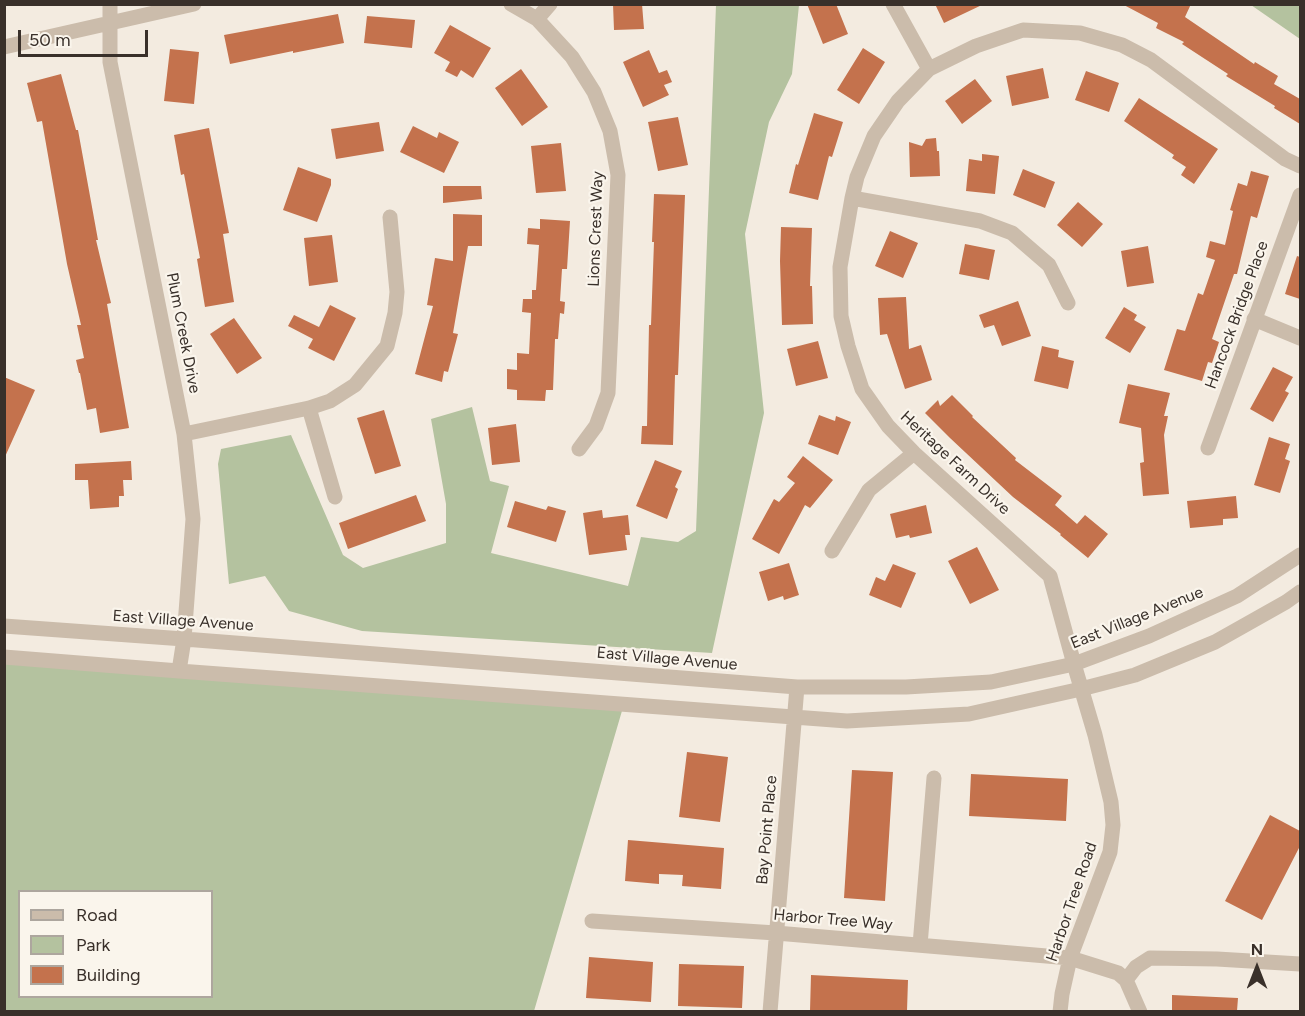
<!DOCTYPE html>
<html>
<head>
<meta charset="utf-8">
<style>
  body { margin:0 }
  #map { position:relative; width:1305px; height:1016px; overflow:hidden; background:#f3ebe0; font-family:Figtree,sans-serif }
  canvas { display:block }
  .frame { position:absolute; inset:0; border:6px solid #39302a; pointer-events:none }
  .legend { position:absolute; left:18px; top:890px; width:195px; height:108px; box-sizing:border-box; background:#faf5ec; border:2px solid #ada69e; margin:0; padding:8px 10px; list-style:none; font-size:18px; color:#39302a }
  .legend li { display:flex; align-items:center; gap:12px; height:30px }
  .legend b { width:30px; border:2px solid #ada69e }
  .north { position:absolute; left:1227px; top:938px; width:60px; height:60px; -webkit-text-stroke:4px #faf5ec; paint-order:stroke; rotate:0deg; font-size:16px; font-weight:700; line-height:24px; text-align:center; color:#39302a }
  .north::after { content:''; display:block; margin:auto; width:21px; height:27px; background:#39302a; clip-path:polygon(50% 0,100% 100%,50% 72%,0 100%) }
  .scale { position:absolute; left:18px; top:30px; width:130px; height:27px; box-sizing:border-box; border:3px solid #39302a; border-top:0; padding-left:8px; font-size:18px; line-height:21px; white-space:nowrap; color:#39302a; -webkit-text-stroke:4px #faf5ec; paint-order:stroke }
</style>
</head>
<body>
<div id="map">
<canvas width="1305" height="1016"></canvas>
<div class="frame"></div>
<ul class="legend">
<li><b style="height:8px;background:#cbbcab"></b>Road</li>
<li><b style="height:16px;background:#b4c29f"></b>Park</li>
<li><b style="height:16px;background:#c4724d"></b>Building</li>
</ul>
<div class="north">N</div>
<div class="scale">50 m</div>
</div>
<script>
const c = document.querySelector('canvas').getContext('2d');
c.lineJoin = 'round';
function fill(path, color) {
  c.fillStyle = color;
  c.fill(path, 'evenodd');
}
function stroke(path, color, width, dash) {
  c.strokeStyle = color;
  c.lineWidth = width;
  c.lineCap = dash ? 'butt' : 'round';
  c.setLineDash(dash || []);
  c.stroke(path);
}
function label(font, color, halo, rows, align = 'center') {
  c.font = font + ' Figtree,sans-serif';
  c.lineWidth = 4.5;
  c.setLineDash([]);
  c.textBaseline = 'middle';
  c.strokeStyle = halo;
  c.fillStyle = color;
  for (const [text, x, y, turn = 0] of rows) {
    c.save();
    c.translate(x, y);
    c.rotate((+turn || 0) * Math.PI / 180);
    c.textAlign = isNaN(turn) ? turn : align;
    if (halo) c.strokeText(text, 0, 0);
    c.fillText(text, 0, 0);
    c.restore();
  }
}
fill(new Path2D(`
  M716,5H799L792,74L769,122L745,234L764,413L712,653L362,631L289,611L265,576L229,584L218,464L221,449L291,435L343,555L363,568L446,543V504L431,419L472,407L490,481L509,486L491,553L628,586L641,537L678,542L696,531Z
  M1251,5H1300V39Z
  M4,657L624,704L534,1011H5ZM20,892H212V996H20Z`), '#b4c29f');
fill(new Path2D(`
  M613,4H642L644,29L614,30Z
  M807,4H836L848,34L823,44Z
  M935,4H984L944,23Z
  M1122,4H1191L1185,17L1254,64L1255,62L1278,76L1274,84L1300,99V124L1274,108L1275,106L1226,76L1228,74L1182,44L1184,42L1156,28L1158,23Z
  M338,14L344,43L293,53V51L230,64L224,35Z
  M367,16L415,20L412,48L364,43Z
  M450,25L491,48L473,78L461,70L457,77L445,71L450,62L434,53Z
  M863,48L885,62L859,104L837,90Z
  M170,49L199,52L194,104L164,101Z
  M649,50L659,73L667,70L672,82L664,85L669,95L643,107L623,62Z
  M1043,68L1049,98L1012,106L1006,76Z
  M521,69L548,107L522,126L495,88Z
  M1086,71L1119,83L1109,112L1075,100Z
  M61,74L76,130H78L98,240H96L111,303L107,304L129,428L100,433L96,408L87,410L80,373H79L76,360L84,358L77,325H81L67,264L42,121L37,122L27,83Z
  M975,79L992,101L962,124L945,101Z
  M1139,98L1218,149L1194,184L1181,175L1186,167L1172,158L1174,155L1124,121Z
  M814,113L843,122L832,157L829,156L818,200L789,193L796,164L798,165Z
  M678,117L688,165L658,171L648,122Z
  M379,122L384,151L336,159L331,129Z
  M413,126L437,138L439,132L459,142L444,173L400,152Z
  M209,128L229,233L223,234L234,302L205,307L197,259L200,258L184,174L181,175L174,135Z
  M936,138L937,151H939L940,176L910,177L909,142L922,146L926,139Z
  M561,143L566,191L536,193L531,146Z
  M982,154L999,156L995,194L966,191L969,159L982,161Z
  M298,167L331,179V185L317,222L283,210Z
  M1023,169L1055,182L1045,208L1013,195Z
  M1251,171L1269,176L1257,218L1251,216L1237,274H1234L1212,339L1219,342L1212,363L1208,362L1202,381L1164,370L1177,329L1185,331L1198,293L1203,295L1215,260L1206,257L1210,241L1225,245L1233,211L1230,210L1238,183L1247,186Z
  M443,186H481L482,199L443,203Z
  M654,194L685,195L678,375H675L673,445L641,444L642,426H647L649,325H651L654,242H652Z
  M1078,202L1103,224L1082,247L1057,225Z
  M453,214L482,215V246H468L453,333L458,334L448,372L444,371L442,382L415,374L433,306L427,305L435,258L453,261Z
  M540,219L570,221L567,269H562L560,301L565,302L564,314L560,313L558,339H555L553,390H546L545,401L517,400V390L507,389V369L517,370V353L529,354L531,313L522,312L523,299H532V290H536L539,245L527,244L528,228L540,229Z
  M781,227L812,228L810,286H812L813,324L782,325L780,261Z
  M890,231L918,243L903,278L875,266Z
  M332,235L338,282L309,286L304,238Z
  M965,244L995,250L989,280L959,274Z
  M1148,246L1154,283L1127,287L1121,251Z
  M1297,256L1300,257V299L1285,294Z
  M906,297L909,349L921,345L932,380L905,389L887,334L880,335L878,298Z
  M1018,301L1031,336L1002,346L994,325L984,328L979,315Z
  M330,305L356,318L334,361L308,348L313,339L288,326L294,315L319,327Z
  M1124,307L1137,315L1134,320L1146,327L1130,353L1105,338Z
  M234,318L262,358L237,374L210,334Z
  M818,341L828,378L796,386L787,349Z
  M1042,346L1059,350L1058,357L1074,361L1068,389L1034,381Z
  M1273,367L1293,377L1285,391L1289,393L1273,422L1250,409Z
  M4,377L35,390L4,459Z
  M1128,384L1170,393L1164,416H1168L1164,435L1169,494L1143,496L1140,463L1144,462L1141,428L1119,423Z
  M952,395L973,416L972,417L1016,458L1015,460L1062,496L1055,505L1077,524L1085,515L1108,534L1088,558L1060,535L1061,534L1013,497L950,438L925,413L938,400L940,406Z
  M384,410L401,466L375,474L357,418Z
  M819,415L835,421L836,416L851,422L838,455L808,444Z
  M516,424L520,462L492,465L488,428Z
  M1269,437L1290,444L1285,459L1290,461L1280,493L1254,485Z
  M803,456L833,480L810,508L805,505L779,554L752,539L774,499L779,502L795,483L787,477Z
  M655,460L682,471L675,487L678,489L667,519L636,506Z
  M131,461L132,480H123L124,496H119V507L90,509L88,480H75V464Z
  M416,495L426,521L348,549L339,523Z
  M1236,496L1238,518L1223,519V525L1190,528L1187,501Z
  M515,501L546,510L548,506L566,511L556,542L507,527Z
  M926,505L932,533L910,538L909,535L896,538L890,514Z
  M602,510L603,518L628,515L630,535H625L627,550L589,555L583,513Z
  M977,547L999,590L970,604L948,561Z
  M789,563L799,595L784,600L783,596L768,601L759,572Z
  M893,564L916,573L901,608L869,595L876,577L885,581Z
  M687,752L728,757L720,822L679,817Z
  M852,770L893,772L885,901L844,898Z
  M971,774L1068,779L1066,821L969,816Z
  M1270,815L1300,831V846L1262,920L1225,901Z
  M628,840L724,848L721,889L682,886L683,875L659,874V884L625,881Z
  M589,957L653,962L651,1002L586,998Z
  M679,964L744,966L742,1008L678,1006Z
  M811,975L908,980L907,1011H810Z
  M1172,995L1238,998L1237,1011H1172Z`), '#c4724d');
stroke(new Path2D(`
  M110,4V62L184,434L193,519L184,639L179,671
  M511,4L537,19L572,57L594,92L610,131L618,175L608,393L596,426L579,449
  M893,4L929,69
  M537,19L550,4
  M4,47L194,4
  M852,198L980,221L1012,233L1049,265L1068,303
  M1254,319L1300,338
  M309,408L335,497
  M184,434L309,408L330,401L355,385L387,346L395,313L397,292L390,217
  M1208,448L1300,195
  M832,551L869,490L914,453
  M4,626L184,639L797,687H906L991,682L1074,664L1149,636L1237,596L1300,555
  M4,657L179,671L847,721L969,714L1081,689L1135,675L1215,642L1286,602L1300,592
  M592,921L776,933L1070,958L1118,973L1126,980
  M920,945L934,778
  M770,1012L797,687
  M1060,1012L1062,994L1070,958L1110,852L1113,825L1111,802L1095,735L1074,664L1050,576L914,453L888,426L862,389L848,346L841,316L840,267L852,198L857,177L874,136L898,101L929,69L976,46L1023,30L1080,33L1122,45L1151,60L1285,159L1300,166
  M1140,1012L1126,980L1136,967L1150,958L1217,959L1300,964`), '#cbbcab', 15);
label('16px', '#39302a', '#faf5ec', [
  ["Lions Crest Way",596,229,-88],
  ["Hancock Bridge Place",1237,315,-70],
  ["Plum Creek Drive",183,333,79],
  ["Heritage Farm Drive",955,463,43],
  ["East Village Avenue",1137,618,-22],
  ["East Village Avenue",183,621,4],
  ["East Village Avenue",667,659,5],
  ["Bay Point Place",767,830,-85],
  ["Harbor Tree Road",1072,902,-71],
  ["Harbor Tree Way",833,920,5]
]);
</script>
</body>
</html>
